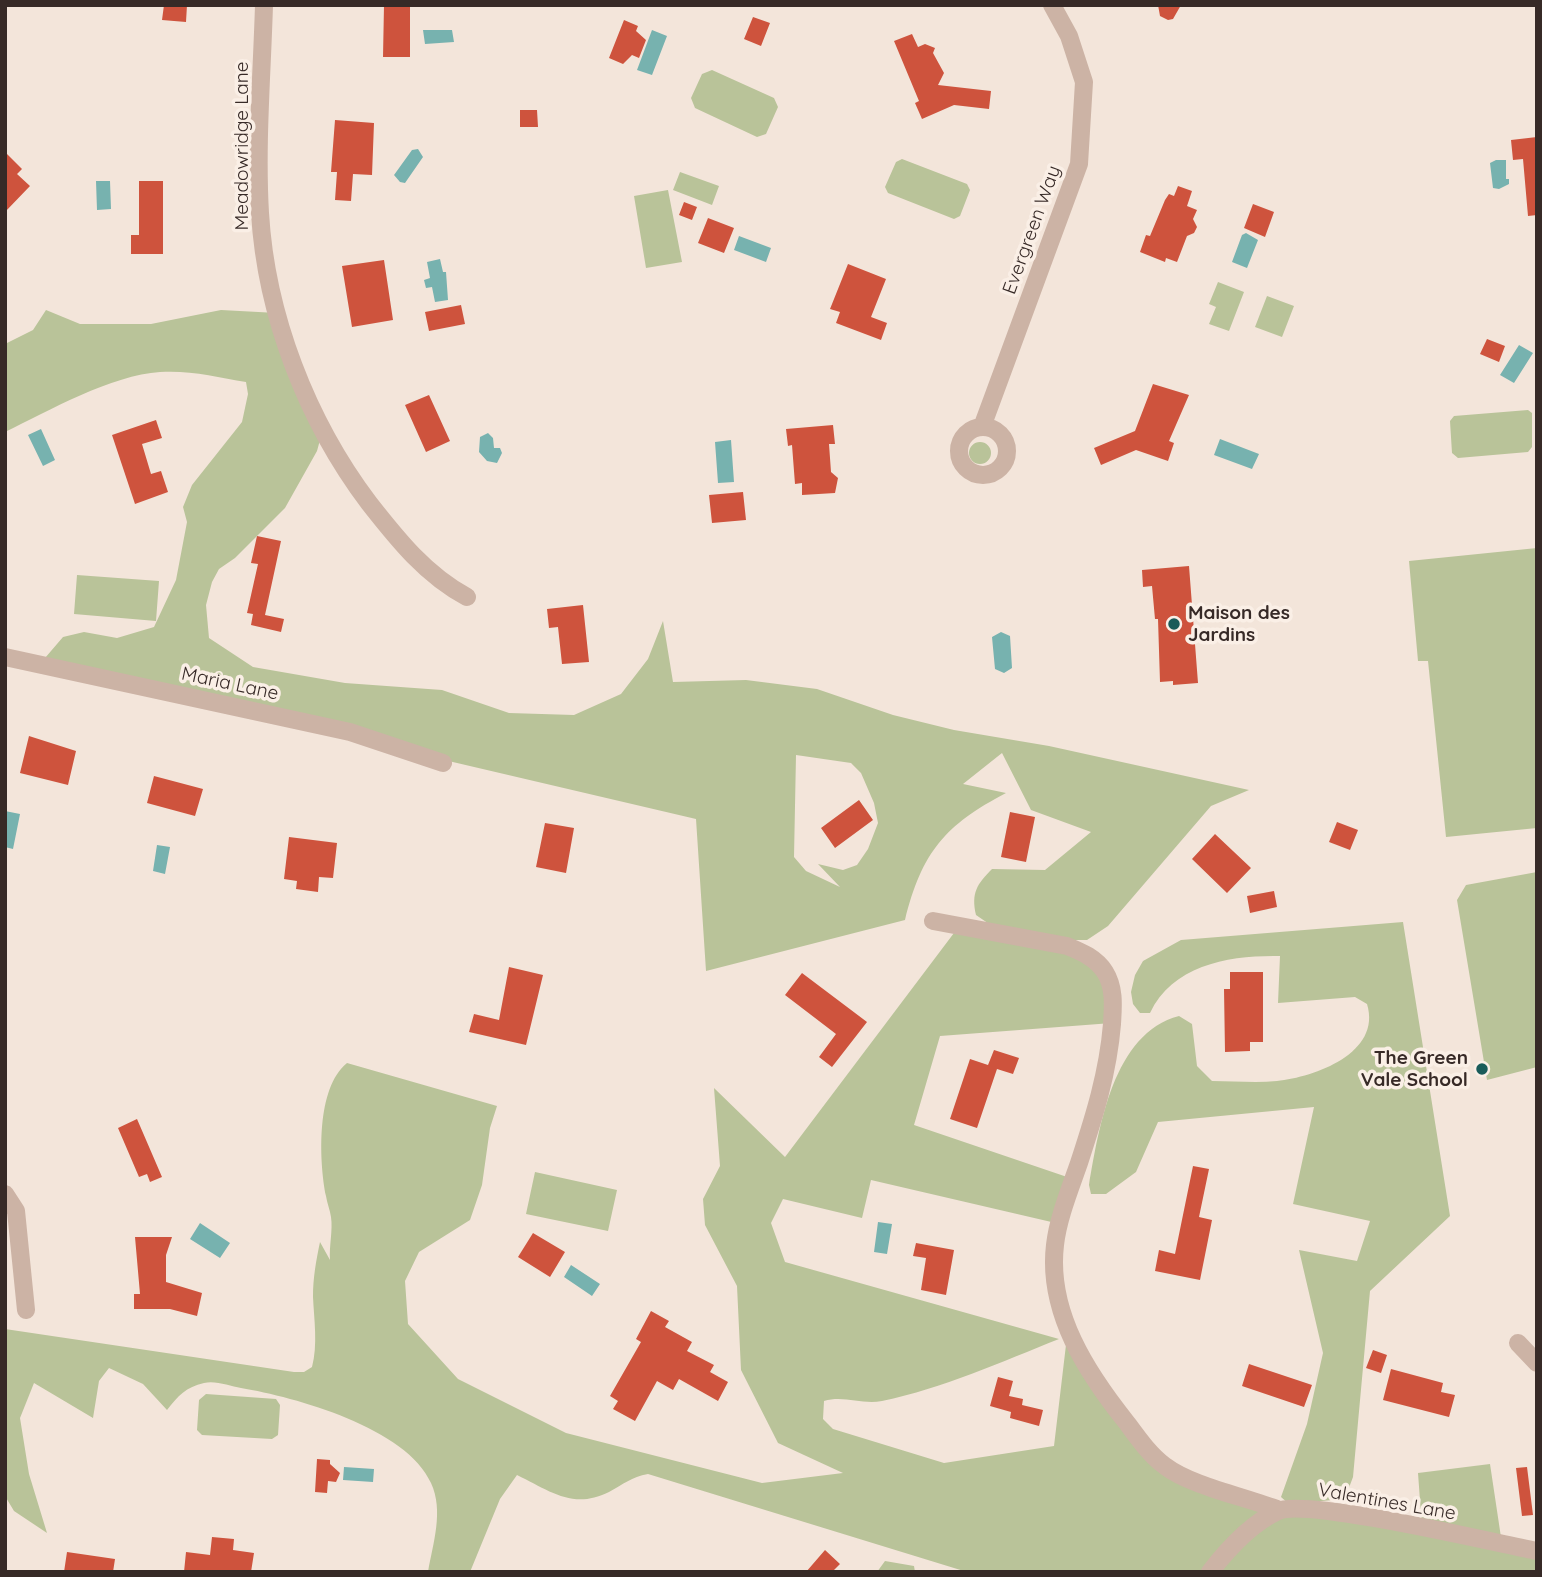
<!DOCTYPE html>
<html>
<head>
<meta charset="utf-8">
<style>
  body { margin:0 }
  #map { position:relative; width:1542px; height:1577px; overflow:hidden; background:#f3e5da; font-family:Quicksand,sans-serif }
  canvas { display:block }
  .frame { position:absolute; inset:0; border:7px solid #372a27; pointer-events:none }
</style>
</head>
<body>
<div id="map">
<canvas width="1542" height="1577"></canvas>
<div class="frame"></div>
</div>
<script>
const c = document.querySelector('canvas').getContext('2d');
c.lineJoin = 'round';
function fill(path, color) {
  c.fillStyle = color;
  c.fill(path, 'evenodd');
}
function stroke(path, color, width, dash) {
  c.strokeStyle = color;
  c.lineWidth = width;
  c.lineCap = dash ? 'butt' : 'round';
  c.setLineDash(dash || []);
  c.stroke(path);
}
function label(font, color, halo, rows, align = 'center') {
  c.font = font + ' Quicksand,sans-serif';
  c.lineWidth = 7;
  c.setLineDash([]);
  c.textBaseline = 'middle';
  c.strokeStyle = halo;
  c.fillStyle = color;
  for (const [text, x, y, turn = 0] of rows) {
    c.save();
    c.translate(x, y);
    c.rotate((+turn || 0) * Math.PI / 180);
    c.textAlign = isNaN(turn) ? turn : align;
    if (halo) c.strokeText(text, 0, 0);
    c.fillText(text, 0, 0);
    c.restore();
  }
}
fill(new Path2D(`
  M712,70L774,98L778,107L766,134L757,137L695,108L691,98L702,74Z
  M902,159L967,184L970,190L960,216L954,219L888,193L885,187L896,162Z
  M680,172L719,186L712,205L673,190Z
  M668,190L682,262L646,268L634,196Z
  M1218,282L1244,292L1229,331L1209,324L1216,307L1209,304Z
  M1267,296L1294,306L1282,337L1255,327Z
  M46,310L80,324H151L221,310L277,313L323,429L317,451L285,508L235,558L219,569L212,582L206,605L209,638L253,667L345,683L442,690L509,713L574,715L621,694L648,659L663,621L673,682L746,680L817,689L893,715L954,730L1049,746L1249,790L1211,806L1108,926L1087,940H1070L995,928L976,915C971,893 977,884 992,869L1045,870L1091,832L1031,810L1002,753L963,784L1006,793C945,825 922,852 905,920L706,971L696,819L39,665L63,637L84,632L117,638L154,627L176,580L187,522L183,507L192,485L242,422L248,394L246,382C218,377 189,370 160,372C112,375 48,411 5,432V344L33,330ZM796,755L851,763L861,773L874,803L878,823L868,849L857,865L843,870L818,864L840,887L806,871L794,857Z
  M1528,410L1532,413V447L1528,452L1458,458L1452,453L1450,421L1454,416Z
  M969 453a11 11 0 1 1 22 0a11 11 0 1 1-22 0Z
  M1537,548V828L1446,837L1428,661H1418L1409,561Z
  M77,575L159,581L156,621L74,614Z
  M1537,872V1067L1487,1080L1457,900L1466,885Z
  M1403,922L1450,1216L1370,1291L1353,1477L1347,1493L1332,1500L1289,1504L1281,1497L1307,1424L1323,1353L1299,1250L1357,1261L1370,1221L1293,1204L1314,1107L1158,1122L1136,1172L1106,1194H1091L1089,1185C1099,1128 1113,1033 1179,1016L1192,1024L1197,1066L1212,1081C1233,1081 1256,1083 1277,1081C1315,1077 1382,1053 1367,1004L1355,997L1278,1003L1280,956C1231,955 1173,964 1150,1013H1140L1133,1004L1131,992L1135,975L1143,961L1181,940Z
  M960,925L1096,961L1112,1023L940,1036L914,1125L1073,1179L1060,1224L871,1180L862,1218L783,1199L771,1223L785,1262L1059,1339C1001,1362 944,1388 882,1401C862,1405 844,1395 824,1401L823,1419L833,1429L944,1463L1054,1446L1068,1328L1166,1467L1238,1494L1422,1528L1418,1473L1490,1464L1502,1544L1537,1551V1572H967L648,1474C631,1477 624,1484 609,1492C573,1510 550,1491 517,1475L500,1499L470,1572H428C433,1543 444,1511 431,1483C407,1428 295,1397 241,1388C230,1386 215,1380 204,1383C186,1387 178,1396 167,1410L143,1384L109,1368L99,1381L93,1418L34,1383L20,1418L29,1474L47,1533L14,1511L5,1496V1329L294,1372H304L312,1367C318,1345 314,1319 313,1297C313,1278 316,1261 320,1242L330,1260C329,1246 333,1230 331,1217C330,1210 327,1203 326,1196C319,1160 316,1088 347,1063L497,1106L490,1128L482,1185L470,1220L419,1252L405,1281L408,1324L458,1379L566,1433L762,1483L843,1473L778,1443L741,1370L737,1286L705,1225L703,1199L720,1166L714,1088L785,1157Z
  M535,1172L617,1190L608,1231L526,1214Z
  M206,1394L276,1399L280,1405L278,1435L272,1439L202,1435L197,1430L199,1400Z
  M885,1561L914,1566L915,1572H877Z`), '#b9c399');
fill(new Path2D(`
  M423,30H452L454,42L425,44Z
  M652,30L667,36L652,75L637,70Z
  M418,149L423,157L405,183L400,182L394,175L412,150Z
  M1496,160H1506V179H1509V184L1499,189L1493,188L1490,163Z
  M96,181H110L111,209L97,210Z
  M1246,233L1258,240L1247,268L1232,262L1242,235Z
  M739,236L771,248L766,262L734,250Z
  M440,259L443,272H446L448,300L435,302L432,287L426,288L424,280L430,278L427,262Z
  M1519,345L1533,353L1514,383L1500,375Z
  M41,429L55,460L43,466L28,435Z
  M488,433L493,438L494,448H500L502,453L497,463L487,461L479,452L480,437Z
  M1220,439L1259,454L1252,469L1214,455Z
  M731,440L734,482L718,483L715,442Z
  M1001,632L1010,636L1012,668L1004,673L995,669L992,637Z
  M5,811L20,814L13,849L5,847Z
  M157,845L170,847L165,874L153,871Z
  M878,1222L892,1224L887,1254L874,1252Z
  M200,1223L230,1243L220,1258L190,1239Z
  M571,1265L600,1284L592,1296L564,1277Z
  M344,1467L374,1469L373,1482L343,1480Z`), '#77b2af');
fill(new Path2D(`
  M164,5H187L186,22L162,20Z
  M384,5H410V57H383Z
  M1158,5H1181L1173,19L1168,20L1160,16Z
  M753,17L770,23L761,46L744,39Z
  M624,20L638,26L636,31L646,40L639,58L632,55L623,64L609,58Z
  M912,34L918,47L925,44L935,48L933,53L944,73L938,85L991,91L989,109L954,105L922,119L915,103L919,101L894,41Z
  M520,110H537L538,127H520Z
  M335,120L374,123L372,175L353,174L351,201L335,200L337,172H331Z
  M1537,137V215L1528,216L1523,159L1513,160L1511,140Z
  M5,152L22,169L17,174L30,186L5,212Z
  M139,181H163V254H131V235H139Z
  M1178,186L1192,191L1187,206L1197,210L1193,219L1197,227L1194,233L1187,236L1177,262L1166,258L1165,262L1140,252L1146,235L1150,236L1165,200L1169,194L1174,196Z
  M684,202L697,207L692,220L679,215Z
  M1253,204L1274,212L1265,237L1244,228Z
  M708,218L734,228L724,253L698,243Z
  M384,260L393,320L352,327L342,266Z
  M848,264L886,279L871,317L887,323L881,340L836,323L840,312L830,309Z
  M461,305L465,324L429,331L425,312Z
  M1487,339L1505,346L1499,362L1480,354Z
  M1153,384L1189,395L1169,441L1174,443L1168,461L1136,450L1101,465L1094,448L1135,431Z
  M429,395L450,441L426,452L405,405Z
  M156,420L162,438L142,444L151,474L161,471L168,492L135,504L112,435Z
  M833,425L835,444H829L831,472L838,478L835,493L802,495V483L795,484L792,445L788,446L786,429Z
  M743,492L746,520L712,523L709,495Z
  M257,536L281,541L265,615L284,619L281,632L251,625L253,614L247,613L258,564L251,563Z
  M1189,566L1198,683L1173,685V681L1160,682L1158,619H1155L1152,586L1143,587L1142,570Z
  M583,605L589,662L562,664L558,627L549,628L547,609Z
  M29,736L76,751L68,785L20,773Z
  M154,776L203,789L195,816L147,803Z
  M859,800L873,820L835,848L821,828Z
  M1010,812L1035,817L1026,862L1001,857Z
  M1337,822L1358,830L1350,850L1329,842Z
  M545,823L574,828L566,873L536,867Z
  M1215,834L1251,868L1227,893L1192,859Z
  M289,837L337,843L333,878L319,877L318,892L296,889L297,881L284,879Z
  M1274,891L1277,907L1250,913L1247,896Z
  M509,967L543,975L526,1045L469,1032L474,1014L499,1020Z
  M1230,972H1263V1042H1250V1051L1225,1052L1224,989H1230Z
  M802,973L867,1022L832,1067L819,1057L836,1034L785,995Z
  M994,1050L1019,1058L1013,1074L997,1069L977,1128L950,1119L970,1059L988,1065Z
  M137,1119L162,1177L150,1182L147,1174L139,1177L118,1128Z
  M1193,1166L1209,1169L1199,1217L1212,1220L1200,1280L1155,1271L1159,1250L1175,1254Z
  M533,1233L565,1252L550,1277L518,1257Z
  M135,1237H172L166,1255V1282L202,1293L197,1316L170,1309H134V1294H140Z
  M916,1243L954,1250L946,1295L921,1290L926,1258L913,1256Z
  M651,1311L669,1321L665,1327L692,1342L687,1351L714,1365L710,1372L728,1382L718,1401L679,1379L673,1390L657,1381L635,1421L613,1409L618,1401L610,1396L641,1342L636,1339Z
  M1373,1350L1387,1355L1381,1373L1366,1368Z
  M1249,1364L1312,1385L1304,1407L1242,1386Z
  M1391,1369L1443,1383L1441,1392L1455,1395L1449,1417L1383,1400Z
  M998,1377L1013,1381L1009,1396L1023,1399L1022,1405L1043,1410L1039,1426L1010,1418L1011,1412L990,1406Z
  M317,1459L330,1460V1464L340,1473L336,1482L328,1481L327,1493L315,1492Z
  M1527,1467L1533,1515L1522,1516L1516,1468Z
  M212,1537L234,1539L233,1550L254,1553L251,1572H184L186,1552L210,1555Z
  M825,1550L840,1564L832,1572H806Z
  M67,1552L115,1559L113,1572H64Z`), '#ce533d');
stroke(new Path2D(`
  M264,5C262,74 256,144 260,213C266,315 307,421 369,503C398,540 426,575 467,597
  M982,427L1079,164L1084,82L1069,36L1052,5
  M959 451a24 24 0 1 1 48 0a24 24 0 1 1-48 0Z
  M5,657L350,732L443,763
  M933,921L1067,946C1082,952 1096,958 1105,972C1115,988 1113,1007 1112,1024C1108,1073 1094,1117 1079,1163C1070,1189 1058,1218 1055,1245C1047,1312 1087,1373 1127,1423C1138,1438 1150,1455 1165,1466C1191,1486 1246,1497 1279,1510
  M5,1194L16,1211L26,1310
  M1518,1343L1537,1363
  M1210,1572C1227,1550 1252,1523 1278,1511C1306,1498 1496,1543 1537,1551`), '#ccb3a5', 18);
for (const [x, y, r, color] of [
  [1174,624,7,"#195b59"],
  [1482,1069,7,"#195b59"]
]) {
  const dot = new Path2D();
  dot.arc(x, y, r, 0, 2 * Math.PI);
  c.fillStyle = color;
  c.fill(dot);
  stroke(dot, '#faefe6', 2.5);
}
label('19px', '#372a27', '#faefe6', [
  ["Meadowridge Lane",242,146,-90],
  ["Evergreen Way",1032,230,-70],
  ["Maria Lane",230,684,12],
  ["Valentines Lane",1387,1502,10]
]);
label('bold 19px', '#372a27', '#faefe6', [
  ["Maison des",1188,613],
  ["Jardins",1188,635],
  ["The Green",1468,1058,"right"],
  ["Vale School",1468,1080,"right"]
], 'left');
</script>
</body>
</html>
